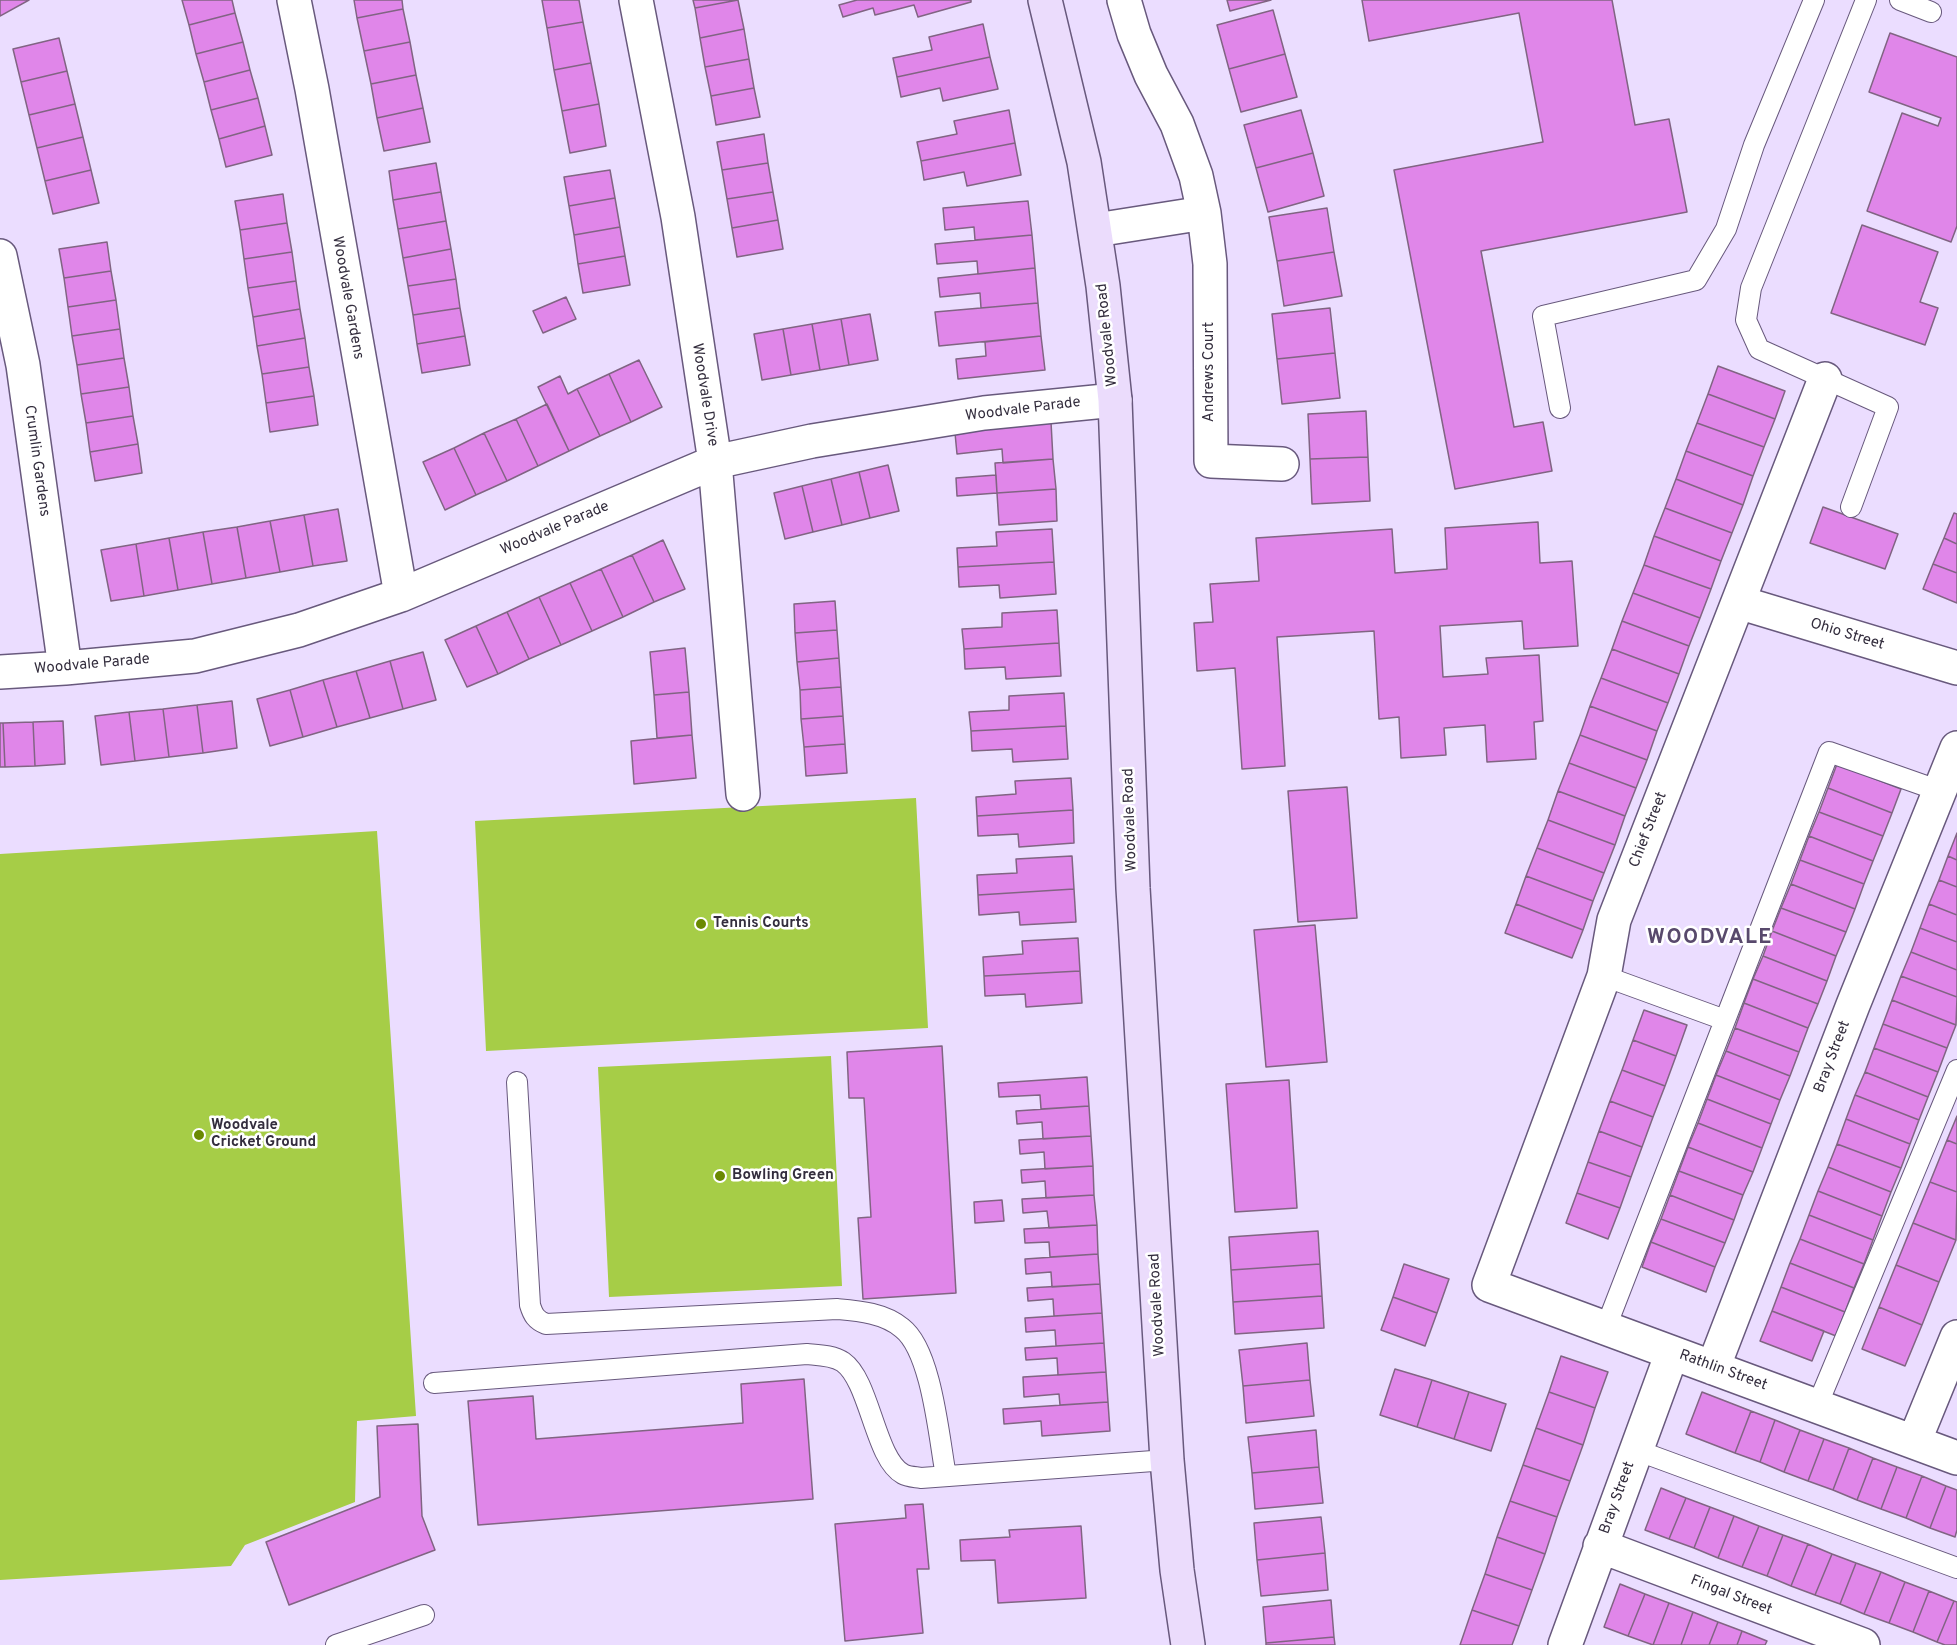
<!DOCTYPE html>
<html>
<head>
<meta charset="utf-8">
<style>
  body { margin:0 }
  canvas { display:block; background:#ebddff }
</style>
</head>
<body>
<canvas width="1957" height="1645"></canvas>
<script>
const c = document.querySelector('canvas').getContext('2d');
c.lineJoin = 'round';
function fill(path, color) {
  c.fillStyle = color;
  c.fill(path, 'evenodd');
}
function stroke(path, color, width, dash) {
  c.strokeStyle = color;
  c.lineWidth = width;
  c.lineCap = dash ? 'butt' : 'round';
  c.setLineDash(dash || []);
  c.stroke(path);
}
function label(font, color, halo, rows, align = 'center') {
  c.font = font + ' Overpass,sans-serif';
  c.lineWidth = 5;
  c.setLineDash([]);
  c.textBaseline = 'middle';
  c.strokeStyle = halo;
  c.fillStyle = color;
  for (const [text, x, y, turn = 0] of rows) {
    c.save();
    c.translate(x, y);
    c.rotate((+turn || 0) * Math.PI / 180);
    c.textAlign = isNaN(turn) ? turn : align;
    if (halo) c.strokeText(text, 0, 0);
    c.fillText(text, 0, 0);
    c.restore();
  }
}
fill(new Path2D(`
  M916,798L928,1028L486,1051L475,821Z
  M377,831L416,1416L357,1421L355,1502L245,1545L231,1566L0,1580V854Z
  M831,1056L842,1286L609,1297L598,1067Z`), '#a6cd47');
const building = new Path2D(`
  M0,0H29L0,16Z
  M182,0H232L235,13L189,25Z
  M354,0H402L403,9L357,18Z
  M542,0H579L583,22L547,28Z
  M693,0H738L695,8Z
  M738,0L744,29L700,38L695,8Z
  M857,0H971V2L918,17L914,5L875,15L873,8L843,17L839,5Z
  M1227,0H1271L1230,11Z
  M1362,0H1612L1635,125L1669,119L1687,212L1481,251L1514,427L1543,422L1552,471L1455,489L1394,170L1543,142L1519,13L1369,41Z
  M403,9L410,42L364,51L357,18Z
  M1273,10L1285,54L1229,69L1217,25Z
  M235,13L243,42L196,54L189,25Z
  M583,22L591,63L554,70L547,28Z
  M983,24L990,57L897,77L893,58L932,50L929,37Z
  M744,29L749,59L705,67L700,38Z
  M1890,33L1957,57V226L1951,242L1867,211L1902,113L1938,126L1941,118L1869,92Z
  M59,38L67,71L21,82L13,49Z
  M243,42L250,70L204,82L196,54Z
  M410,42L416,75L371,84L364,51Z
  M1285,54L1297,97L1241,112L1229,69Z
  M990,57L998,89L943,101L940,88L901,97L897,77Z
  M749,59L754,88L711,96L705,67Z
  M591,63L599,104L562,111L554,70Z
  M250,70L258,98L211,110L204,82Z
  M67,71L75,104L29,115L21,82Z
  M416,75L423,108L377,118L371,84Z
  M754,88L760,117L716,125L711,96Z
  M258,98L265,126L219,139L211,110Z
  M75,104L83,137L37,148L29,115Z
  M599,104L606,146L570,153L562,111Z
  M423,108L430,142L384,151L377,118Z
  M1009,110L1015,143L921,161L917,142L957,134L954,121Z
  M1301,110L1313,153L1256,168L1244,125Z
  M265,126L272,155L226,167L219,139Z
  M764,134L768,163L722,170L717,142Z
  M83,137L91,170L45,181L37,148Z
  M1015,143L1021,175L967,186L964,172L924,180L921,161Z
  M1313,153L1324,196L1268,212L1256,168Z
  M436,163L441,192L393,200L389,171Z
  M768,163L773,192L727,199L722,170Z
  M91,170L99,203L53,214L45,181Z
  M610,170L615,198L569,206L564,177Z
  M441,192L446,221L398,229L393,200Z
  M773,192L778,220L732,228L727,199Z
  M283,194L287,223L240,230L235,201Z
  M615,198L620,227L574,235L569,206Z
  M1028,201L1032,235L975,240L974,227L945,230L943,208Z
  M1327,208L1334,252L1277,261L1269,217Z
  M778,220L783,249L737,257L732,228Z
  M446,221L451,249L403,258L398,229Z
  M287,223L292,252L244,259L240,230Z
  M1862,225L1938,252L1920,302L1938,308L1925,345L1831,313Z
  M620,227L625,256L578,264L574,235Z
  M1032,235L1035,268L978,274L977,261L937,264L935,244Z
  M107,242L111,271L64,278L59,249Z
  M451,249L456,279L408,286L403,258Z
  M292,252L296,281L248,288L244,259Z
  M1334,252L1342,296L1284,306L1277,261Z
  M625,256L630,285L583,293L578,264Z
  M1035,268L1038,303L981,308L980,293L940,297L938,278Z
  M111,271L116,300L68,307L64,278Z
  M456,279L460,308L413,315L408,286Z
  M296,281L300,309L253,317L248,288Z
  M566,297L576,319L543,333L533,311Z
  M116,300L120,329L72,336L68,307Z
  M1038,303L1041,336L939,346L935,312Z
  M460,308L465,336L417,344L413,315Z
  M1330,308L1335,353L1277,359L1272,314Z
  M300,309L305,338L257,346L253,317Z
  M870,314L878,360L849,365L841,319Z
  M841,319L849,365L820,370L812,324Z
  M812,324L820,370L791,375L783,329Z
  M120,329L124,358L77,365L72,336Z
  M783,329L791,375L762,380L754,334Z
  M465,336L470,365L422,373L417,344Z
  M1041,336L1045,370L958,379L956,359L986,356L985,342Z
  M305,338L309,367L262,374L257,346Z
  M1335,353L1340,398L1282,404L1277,359Z
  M124,358L129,387L81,394L77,365Z
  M639,360L662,407L631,422L609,374Z
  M1718,366L1785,391L1775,419L1708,394Z
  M309,367L314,396L266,403L262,374Z
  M609,374L631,422L600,436L577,389Z
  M560,376L568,394L577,389L600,436L569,451L538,387Z
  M129,387L133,416L86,423L81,394Z
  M1708,394L1775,419L1764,447L1697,423Z
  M314,396L318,425L270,432L266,403Z
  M547,404L569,451L538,466L516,419Z
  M1366,411L1368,457L1310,459L1308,414Z
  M133,416L138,444L90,452L86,423Z
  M516,419L538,466L507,481L484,433Z
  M1051,422L1053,459L1003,463L1002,449L957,454L955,433Z
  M1697,423L1764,447L1753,476L1686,451Z
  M484,433L507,481L476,495L454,448Z
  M138,444L142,473L95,481L90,452Z
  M454,448L476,495L445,510L423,462Z
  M1686,451L1753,476L1743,505L1676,479Z
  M1368,457L1370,501L1312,504L1310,459Z
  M1053,459L1056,489L997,493L995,463Z
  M888,465L899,511L870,518L859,472Z
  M859,472L870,518L842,525L831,479Z
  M996,475L997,493L957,496L956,478Z
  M831,479L842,525L813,532L802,486Z
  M1676,479L1743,505L1732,533L1665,508Z
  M802,486L813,532L785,539L774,493Z
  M1056,489L1057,521L999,525L997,493Z
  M1823,507L1898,534L1885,569L1810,543Z
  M1665,508L1732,533L1721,561L1654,536Z
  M338,509L347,561L313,566L304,515Z
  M1954,513L1957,514V544L1944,538Z
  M304,515L313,566L280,572L270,521Z
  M270,521L280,572L246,578L237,527Z
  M1538,522L1540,563L1572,561L1578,646L1524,649L1522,621L1440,626L1443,677L1488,674L1486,658L1539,655L1543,721L1534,722L1536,759L1487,762L1485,725L1444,728L1446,755L1401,758L1399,717L1379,719L1374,631L1277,637L1285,766L1242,769L1235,668L1197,671L1194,623L1213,622L1210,584L1259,581L1256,538L1392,529L1395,573L1447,569L1445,528Z
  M237,527L246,578L212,584L203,532Z
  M1052,529L1054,562L958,567L957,548L997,546L996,532Z
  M203,532L212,584L178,590L169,538Z
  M1654,536L1721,561L1711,589L1644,565Z
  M169,538L178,590L144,596L136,544Z
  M1944,538L1957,544V573L1933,564Z
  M663,540L685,589L654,602L632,555Z
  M136,544L144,596L111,601L101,550Z
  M632,555L654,602L623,617L601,569Z
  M1054,562L1056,594L1000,598L999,585L959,587L958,567Z
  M1933,564L1957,573V603L1923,589Z
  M1644,565L1711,589L1700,618L1633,593Z
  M601,569L623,617L592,631L570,583Z
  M570,583L592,631L561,645L539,597Z
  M1633,593L1700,618L1689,646L1622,621Z
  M539,597L561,645L529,659L507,612Z
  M835,601L837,630L795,633L794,604Z
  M1057,610L1059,643L964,649L962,629L1002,627V613Z
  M507,612L529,659L498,674L476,626Z
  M1622,621L1689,646L1679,674L1612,649Z
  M476,626L498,674L467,687L445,640Z
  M837,630L839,658L797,662L795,633Z
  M1059,643L1061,676L1006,679L1005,667L965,669L964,649Z
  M685,648L689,692L654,695L650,652Z
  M1612,649L1679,674L1668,703L1601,678Z
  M423,652L436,700L403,709L390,661Z
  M839,658L841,687L800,690L797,662Z
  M390,661L403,709L370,718L356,671Z
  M356,671L370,718L337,727L323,680Z
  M1601,678L1668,703L1657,731L1590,706Z
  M323,680L337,727L303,737L290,690Z
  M841,687L843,716L801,719L800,690Z
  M290,690L303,737L270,746L257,699Z
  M689,692L692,735L657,738L654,695Z
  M1064,693L1066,726L971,731L969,712L1009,710V696Z
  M232,701L237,748L203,753L197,705Z
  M197,705L203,753L169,757L163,709Z
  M1590,706L1657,731L1647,760L1580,735Z
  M163,709L169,757L135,761L129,712Z
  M129,712L135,761L101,765L95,716Z
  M843,716L845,744L804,747L801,719Z
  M63,721L65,764L35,766L33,722Z
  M33,722L35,766L5,767L3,723Z
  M0,723H3L5,767H0Z
  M1066,726L1068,759L1013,762L1012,749L972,751L971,731Z
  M692,735L696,778L634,784L631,741Z
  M1580,735L1647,760L1636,788L1569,763Z
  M845,744L847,773L806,776L804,747Z
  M1569,763L1636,788L1625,816L1558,791Z
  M1837,764L1901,789L1892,813L1828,788Z
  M1071,778L1073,810L977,816L976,797L1016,794L1015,781Z
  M1347,787L1357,918L1298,922L1288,791Z
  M1828,788L1892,813L1883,836L1819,812Z
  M1558,791L1625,816L1615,845L1548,820Z
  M1073,810L1074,843L1019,847L1018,834L978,836L977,816Z
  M1819,812L1883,836L1873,861L1809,836Z
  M1548,820L1615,845L1604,873L1537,848Z
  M1957,833V860L1948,856Z
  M1809,836L1873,861L1864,884L1800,860Z
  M1537,848L1604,873L1593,901L1526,876Z
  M1072,856L1074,889L978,895L977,875L1017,873L1016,859Z
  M1948,856L1957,860V887L1939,880Z
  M1800,860L1864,884L1855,909L1791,884Z
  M1526,876L1593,901L1583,930L1516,904Z
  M1939,880L1957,887V915L1929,904Z
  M1791,884L1855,909L1846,932L1781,908Z
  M1074,889L1076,922L1020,925L1019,912L979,915L978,895Z
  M1516,904L1583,930L1572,958L1505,933Z
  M1929,904L1957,915V942L1920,928Z
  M1781,908L1846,932L1836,956L1772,931Z
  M1315,925L1327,1062L1266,1067L1254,930Z
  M1920,928L1957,942V970L1911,952Z
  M1772,931L1836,956L1827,981L1763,956Z
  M1078,938L1080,971L984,976L983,957L1023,954L1022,941Z
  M1911,952L1957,970V997L1901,976Z
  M1763,956L1827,981L1818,1004L1753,979Z
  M1080,971L1082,1003L1026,1007L1025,994L985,996L984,976Z
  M1901,976L1957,997L1956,1025L1892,1000Z
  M1753,979L1818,1004L1808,1028L1744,1003Z
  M1892,1000L1956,1025L1947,1048L1883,1024Z
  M1744,1003L1808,1028L1799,1052L1735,1028Z
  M1644,1010L1687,1025L1676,1056L1633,1040Z
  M1883,1024L1947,1048L1938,1072L1874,1048Z
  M1735,1028L1799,1052L1790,1076L1726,1051Z
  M1633,1040L1676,1056L1665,1086L1622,1070Z
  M942,1046L956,1293L863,1299L858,1218L871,1217L864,1098H849L847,1052Z
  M1874,1048L1938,1072L1928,1097L1865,1072Z
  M1726,1051L1790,1076L1780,1100L1716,1075Z
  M1622,1070L1665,1086L1653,1117L1610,1101Z
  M1865,1072L1928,1097L1919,1120L1855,1095Z
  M1716,1075L1780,1100L1771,1124L1707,1099Z
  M1087,1077L1089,1106L1041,1109L1040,1095L999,1097L998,1083Z
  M1289,1080L1297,1208L1235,1212L1226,1084Z
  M1855,1095L1919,1120L1910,1144L1846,1119Z
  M1707,1099L1771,1124L1762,1148L1698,1123Z
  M1610,1101L1653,1117L1642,1147L1599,1131Z
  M1089,1106L1091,1136L1043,1139L1042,1122L1017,1124L1016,1111Z
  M1957,1116V1144L1947,1140Z
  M1846,1119L1910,1144L1901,1168L1837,1144Z
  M1698,1123L1762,1148L1753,1172L1688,1147Z
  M1599,1131L1642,1147L1631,1177L1588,1162Z
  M1091,1136L1093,1166L1045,1169L1044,1152L1020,1154L1019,1140Z
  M1947,1140L1957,1144V1192L1930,1182Z
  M1837,1144L1901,1168L1891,1192L1828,1167Z
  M1688,1147L1753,1172L1743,1195L1679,1171Z
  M1588,1162L1631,1177L1620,1208L1577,1193Z
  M1093,1166L1094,1195L1046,1198L1045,1181L1022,1183L1021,1170Z
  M1828,1167L1891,1192L1882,1216L1818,1191Z
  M1679,1171L1743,1195L1734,1220L1670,1195Z
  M1930,1182L1957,1192L1956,1240L1913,1223Z
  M1818,1191L1882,1216L1873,1240L1809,1215Z
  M1577,1193L1620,1208L1608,1239L1566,1223Z
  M1094,1195L1097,1225L1049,1228L1047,1211L1023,1213L1022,1199Z
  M1670,1195L1734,1220L1725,1243L1661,1219Z
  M1002,1200L1004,1221L975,1223L974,1202Z
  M1809,1215L1873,1240L1864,1264L1800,1239Z
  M1661,1219L1725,1243L1715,1267L1651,1242Z
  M1913,1223L1956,1240L1939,1282L1896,1265Z
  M1097,1225L1098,1254L1050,1257L1049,1242L1025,1243L1024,1229Z
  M1318,1231L1320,1264L1231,1270L1229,1237Z
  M1800,1239L1864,1264L1854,1288L1790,1263Z
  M1651,1242L1715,1267L1706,1292L1642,1267Z
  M1098,1254L1100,1284L1052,1287L1051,1272L1026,1274L1025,1259Z
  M1790,1263L1854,1288L1845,1312L1781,1287Z
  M1320,1264L1322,1296L1233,1302L1231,1270Z
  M1404,1264L1449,1279L1437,1313L1393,1297Z
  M1896,1265L1939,1282L1922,1325L1879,1307Z
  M1100,1284L1102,1313L1054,1316L1053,1299L1028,1301L1027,1288Z
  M1781,1287L1845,1312L1836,1336L1772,1311Z
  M1322,1296L1324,1328L1235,1334L1233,1302Z
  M1393,1297L1437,1313L1425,1346L1381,1330Z
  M1879,1307L1922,1325L1905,1366L1862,1349Z
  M1772,1311L1824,1331L1812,1361L1760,1341Z
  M1102,1313L1104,1343L1056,1346L1055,1330L1026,1332L1025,1318Z
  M1104,1343L1106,1372L1058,1375L1057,1358L1026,1360L1025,1348Z
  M1307,1343L1310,1380L1243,1386L1239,1350Z
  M1561,1356L1608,1372L1595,1408L1549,1392Z
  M1395,1369L1432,1380L1417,1427L1380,1415Z
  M1106,1372L1108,1402L1060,1405L1059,1394L1024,1397L1023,1377Z
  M804,1379L813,1499L478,1525L468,1401L533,1396L536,1439L743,1423L741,1384Z
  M1310,1380L1314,1416L1246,1423L1243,1386Z
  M1432,1380L1469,1392L1454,1439L1417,1427Z
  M1469,1392L1506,1404L1491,1451L1454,1439Z
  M1549,1392L1595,1408L1583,1445L1536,1428Z
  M1702,1392L1751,1411L1735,1453L1686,1434Z
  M1108,1402L1110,1431L1042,1436L1041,1421L1004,1424L1003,1409Z
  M1751,1411L1775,1420L1760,1462L1735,1453Z
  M1775,1420L1800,1430L1784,1472L1760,1462Z
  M418,1424L422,1516L435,1550L289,1605L266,1542L380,1497L377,1426Z
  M1536,1428L1583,1445L1570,1481L1523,1465Z
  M1316,1430L1319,1467L1252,1473L1248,1437Z
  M1800,1430L1824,1439L1808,1481L1784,1472Z
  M1824,1439L1849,1448L1833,1490L1808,1481Z
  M1849,1448L1873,1458L1857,1500L1833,1490Z
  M1873,1458L1897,1467L1881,1509L1857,1500Z
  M1523,1465L1570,1481L1557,1517L1510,1501Z
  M1319,1467L1323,1503L1255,1509L1252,1473Z
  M1897,1467L1922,1476L1906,1518L1881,1509Z
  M1922,1476L1946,1486L1930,1528L1906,1518Z
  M1946,1486L1957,1490V1530L1955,1537L1930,1528Z
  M1661,1488L1686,1498L1669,1539L1645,1530Z
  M1686,1498L1710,1507L1694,1548L1669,1539Z
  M1510,1501L1557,1517L1545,1554L1497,1537Z
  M923,1504L929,1569H917L923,1633L845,1641L835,1524L906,1518L905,1505Z
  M1710,1507L1734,1516L1718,1558L1694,1548Z
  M1734,1516L1759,1526L1742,1567L1718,1558Z
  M1321,1517L1325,1553L1257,1560L1254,1523Z
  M1081,1526L1086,1598L998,1603L995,1560L961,1561L960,1540L1010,1537L1009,1530Z
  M1759,1526L1783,1535L1767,1576L1742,1567Z
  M1783,1535L1808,1544L1791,1586L1767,1576Z
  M1497,1537L1545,1554L1532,1590L1485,1574Z
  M1808,1544L1832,1554L1815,1595L1791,1586Z
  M1325,1553L1328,1590L1261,1596L1257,1560Z
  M1832,1554L1856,1563L1840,1604L1815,1595Z
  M1856,1563L1881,1572L1864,1614L1840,1604Z
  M1881,1572L1905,1582L1889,1623L1864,1614Z
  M1485,1574L1532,1590L1519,1626L1472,1610Z
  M1905,1582L1929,1591L1913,1632L1889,1623Z
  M1620,1584L1645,1594L1628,1636L1604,1627Z
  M1929,1591L1954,1601L1937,1642L1913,1632Z
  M1645,1594L1669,1603L1653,1645L1628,1636Z
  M1331,1600L1334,1637L1266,1643L1263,1607Z
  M1954,1601L1957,1602V1645H1945L1937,1642Z
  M1669,1603L1693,1612L1681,1645H1653Z
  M1472,1610L1519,1626L1512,1645H1460Z
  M1693,1612L1718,1622L1709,1645H1681Z
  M1718,1622L1742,1631L1737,1645H1709Z
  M1742,1631L1767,1641L1765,1645H1737Z
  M1334,1637L1335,1645H1266V1643Z`);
fill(building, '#e086e9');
stroke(building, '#816483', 1.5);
const service = new Path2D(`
  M1900,0L1931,12
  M1560,408L1543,316L1696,280L1726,229L1754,145L1814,0
  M1851,507L1888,407L1759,349L1746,320L1751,288L1866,0
  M1604,976L1725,1020
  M517,1082L530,1305C533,1315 536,1320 546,1324L837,1309C859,1311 884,1313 902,1328C932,1351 939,1439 946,1476
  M1606,1327L1829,752L1940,791
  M434,1383L807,1354C818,1355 833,1355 843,1362C870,1381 875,1459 903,1474C908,1477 916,1477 921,1478L1167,1460
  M1817,1406L1957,1070
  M1636,1450L1957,1568
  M336,1645L424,1615`);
const minor = new Path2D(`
  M294,0L312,89L401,595
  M636,0L678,217L715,462L743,794
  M1124,0L1134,34L1151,75L1177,124L1196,176L1204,213L1210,264L1211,461L1282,464
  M1096,230L1204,213
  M0,256L23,365L65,668
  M1825,379L1614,920L1604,976L1489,1285L1957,1458
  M1738,602L1957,668
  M0,672L65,668L195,656L299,630L401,595L715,462L812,441L984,413L1115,400
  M1713,1368L1853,1005L1957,748
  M1914,1442L1957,1337
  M1600,1546L1863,1645
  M1565,1645L1672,1353`);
const secondary = new Path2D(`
  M1045,0L1084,162L1103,286L1115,400L1133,888L1167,1460L1177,1570L1188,1645`);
stroke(service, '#68597d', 22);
stroke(minor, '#68597d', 36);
stroke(secondary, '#68597d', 36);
stroke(service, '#fff', 20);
stroke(minor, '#fff', 33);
stroke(secondary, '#ebdcfc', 33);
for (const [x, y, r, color] of [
  [701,924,6,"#6a8902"],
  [199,1135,6,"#6a8902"],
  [720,1176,6,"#6a8902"]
]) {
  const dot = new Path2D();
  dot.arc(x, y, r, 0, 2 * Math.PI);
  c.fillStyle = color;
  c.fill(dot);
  stroke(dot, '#fff', 2);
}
label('15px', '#332d3d', '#fff', [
  ["Woodvale Gardens",347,298,80],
  ["Woodvale Road",1108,335,-96],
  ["Andrews Court",1210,372,-90],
  ["Woodvale Drive",704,395,81],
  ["Woodvale Parade",1023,410,-7],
  ["Crumlin Gardens",36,461,82],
  ["Woodvale Parade",555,529,-23],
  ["Ohio Street",1847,635,17],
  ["Woodvale Parade",92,665,-5],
  ["Woodvale Road",1131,820,-92],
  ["Chief Street",1649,830,-69],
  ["Bray Street",1833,1057,-69],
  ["Woodvale Road",1158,1305,-93],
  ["Rathlin Street",1723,1371,20],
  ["Bray Street",1618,1498,-70],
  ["Fingal Street",1731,1596,21]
]);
label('bold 15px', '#332d3d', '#fff', [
  ["Tennis Courts",713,924],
  ["Woodvale",211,1126],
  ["Cricket Ground",211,1143],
  ["Bowling Green",732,1176]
], 'left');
c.letterSpacing = '1.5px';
label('bold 21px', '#58496c', '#fff', [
  ["WOODVALE",1710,939]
]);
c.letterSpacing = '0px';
</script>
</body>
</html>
